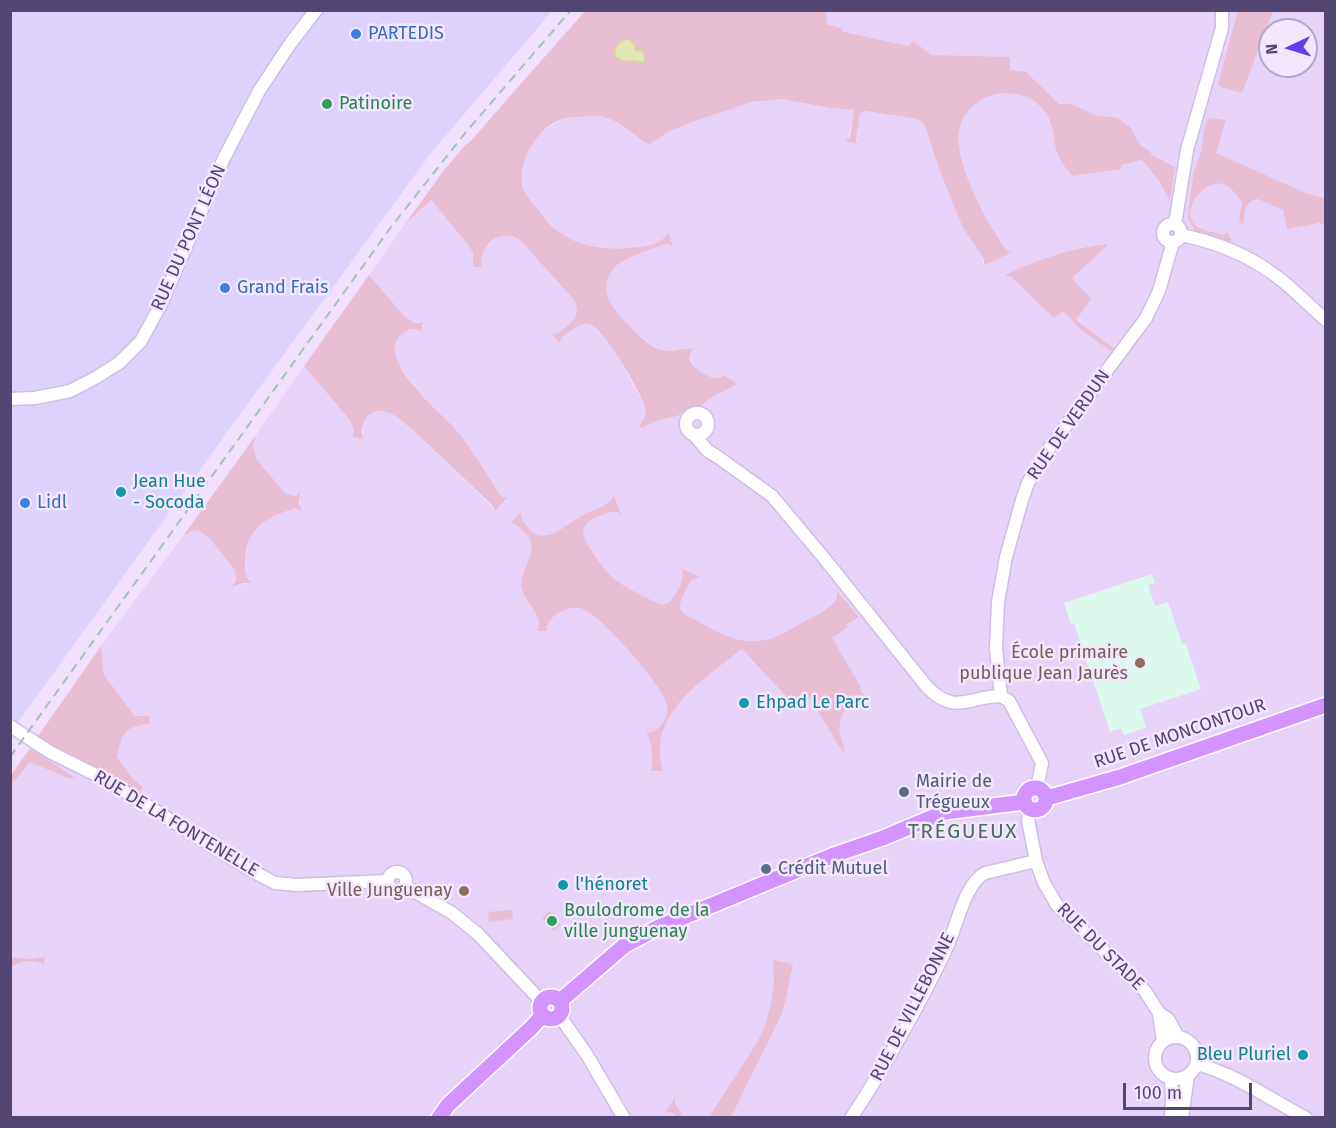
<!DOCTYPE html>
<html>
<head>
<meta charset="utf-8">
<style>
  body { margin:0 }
  #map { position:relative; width:1336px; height:1128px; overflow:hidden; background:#f0dffd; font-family:"Fira Sans",sans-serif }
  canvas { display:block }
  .frame { position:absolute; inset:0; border:12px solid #544674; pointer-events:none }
  .north { position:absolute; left:1258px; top:18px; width:60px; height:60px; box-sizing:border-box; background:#f4e6ff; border:2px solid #b4a6c7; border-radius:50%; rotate:266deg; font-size:16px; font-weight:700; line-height:24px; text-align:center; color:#544674 }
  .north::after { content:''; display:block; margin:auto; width:21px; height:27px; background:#5e3eed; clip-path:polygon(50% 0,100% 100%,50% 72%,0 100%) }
  .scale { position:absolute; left:1123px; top:1083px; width:129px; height:27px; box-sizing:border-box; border:3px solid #544674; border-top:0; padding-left:8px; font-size:18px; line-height:21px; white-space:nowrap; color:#544674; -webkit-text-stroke:4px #f4e6ff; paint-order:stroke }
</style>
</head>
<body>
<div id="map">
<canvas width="1336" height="1128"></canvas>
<div class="frame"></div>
<div class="north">N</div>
<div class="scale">100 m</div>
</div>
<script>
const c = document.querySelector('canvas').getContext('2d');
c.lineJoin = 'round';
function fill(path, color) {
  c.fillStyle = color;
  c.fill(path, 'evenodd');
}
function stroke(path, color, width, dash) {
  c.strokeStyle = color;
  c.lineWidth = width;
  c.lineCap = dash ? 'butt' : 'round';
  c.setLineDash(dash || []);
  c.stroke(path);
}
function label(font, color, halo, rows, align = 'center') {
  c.font = font + ' "Fira Sans",sans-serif';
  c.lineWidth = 5;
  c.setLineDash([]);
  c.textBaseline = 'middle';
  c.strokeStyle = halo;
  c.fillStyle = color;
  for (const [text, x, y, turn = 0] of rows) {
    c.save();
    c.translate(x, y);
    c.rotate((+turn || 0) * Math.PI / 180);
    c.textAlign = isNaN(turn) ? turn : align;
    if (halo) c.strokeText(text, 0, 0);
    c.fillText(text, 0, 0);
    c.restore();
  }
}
fill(new Path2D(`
  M826,11H1325V1117H11L10,969L14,965L20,962H29L44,964L32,959L11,957V785L44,743L76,760L143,787L133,779L117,757L121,739L127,730L137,725L150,724L149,717L135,716L104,675L101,646L183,536L194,530H199L209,538L235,570L236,577L233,587L250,583L246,576L245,559L248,543L254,530L264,520L277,514L296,508L301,510L299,494L297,496L286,494L257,460L253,446L256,435L304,366L349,419L352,424L353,435L352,437L363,439V425L366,418L373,412L378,410L385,411L404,422L414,431L495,510L507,498L500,495L460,434L417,389L398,363L394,349L397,340L403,333L407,331L417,329L422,331L420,323L411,321L406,318L369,275L405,224L431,200L469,246L473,253L474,261L481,267V255L483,250L496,238L502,236L508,235L515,237L531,251L574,300L577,306V313L574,320L558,333L553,334L559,342L562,337L578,325L585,324L596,328L616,353L643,403L646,414L640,425L641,428L659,420L678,416L695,406L700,407L709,399L736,384L724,375L718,379L711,378L693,367L690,357L693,349L664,351L651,346L615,311L609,302L606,292V284L608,277L614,267L622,261L665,244H669L673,246L667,235L662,241L635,248H612L588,245L569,239L559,233L549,223L526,194L522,180L523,165L526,156L534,141L539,135L549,127L565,118L600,116L608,118L619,124L649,145L668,132L692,122L731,108L759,101L781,99L831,108L854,110L848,139L857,143L856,138L860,114L862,112L865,111L917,119L922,122L925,126L939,169L962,226L983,257V265L1011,253L1007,251L985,219L972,192L960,157L958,140L960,125L967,113L974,105L982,99L993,95L1010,58L932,55L913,41L908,46L845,32L840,29L842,27L827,24ZM1270,30H1306V66H1270Z`), '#e7d3fa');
fill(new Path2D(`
  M11,11H552L431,153L249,402L11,732Z`), '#ddd2fe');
fill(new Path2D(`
  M1152,574L1155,583L1148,585L1155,606L1168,602L1182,644H1186L1201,689L1140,709L1146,727L1144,728L1125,735L1122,733L1121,728L1110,732L1074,623L1071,624L1064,603Z`), '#dcf9ed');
fill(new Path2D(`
  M1238,10L1273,11L1242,93L1221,87L1218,84Z
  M585,11H826L827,24L843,28L841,30L845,32L908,46L913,41L932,55L1010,57V70L1026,72L1059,104H1071L1095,115L1118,118L1131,128L1140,145L1150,151L1152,155L1175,167L1170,201L1158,179L1142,160L1121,165V169L1072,176C1068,170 1062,164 1059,157C1051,141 1057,122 1040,106C1028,94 1010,91 993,95C984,97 976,103 970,109C952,129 959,151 966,174C977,205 989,224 1007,251L1013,252L982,266L984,264V259L962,226L939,169L925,126L922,122L917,119L865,111L860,114L856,138V142L859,144L845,141L848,139L850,137L854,110L831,108L781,99L752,102L692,122L668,132L649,145C635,136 622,123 607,118C598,115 588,117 580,117C575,118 570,117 566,118C538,124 515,163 524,190C527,197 533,203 537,208C544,217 550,226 559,232C577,246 606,250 629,248C641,247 664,245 668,232L673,247L669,244H665C653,249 623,258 615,267C594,292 615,311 633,329C640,336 647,345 658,349C668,353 683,349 694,348C685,360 691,365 701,372C710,377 715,381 724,375L737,384L709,399L700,407L695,406L683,412L678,416L659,420L641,428L640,425C642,422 645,417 646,413C647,400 605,332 593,326C585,322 578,325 572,330C566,334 561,336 560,343L552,334C559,334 560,331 566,327C575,319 581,313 574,300L522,242C518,239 514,236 509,236C492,233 478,252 482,267H473V253L469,246L431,200L405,224L444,170L467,143L468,144Z
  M1212,118L1226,120L1216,153L1308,194L1325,198V224L1319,223L1287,229L1283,210L1258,199C1244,201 1245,213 1243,225L1239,221L1242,202C1238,197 1232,188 1226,185C1206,176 1178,211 1196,226C1202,231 1215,232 1223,235L1227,232L1232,240L1230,242L1225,243L1195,233L1194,228L1188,218L1189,205L1194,171L1201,152L1205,124L1207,120Z
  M1107,244V246L1072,278L1091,299L1076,320L1115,349L1113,352L1082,331L1063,311L1054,318L1011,277L1005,275C1037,260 1071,248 1107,244Z
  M369,275L406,318L415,323H420L422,321V332C417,328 411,328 405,332C367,354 445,415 459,433C474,453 487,474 500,495L504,497H508L495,511L494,507L414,431C403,422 382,401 368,416C362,423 361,430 363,439L352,437C355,432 352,424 349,419L304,366Z
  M256,435L253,446L257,460L286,494L296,496L300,492L299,504L302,512L296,508C267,517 246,527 245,561C245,569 245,577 251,583H244L232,587L236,580L235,570L209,538L199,531L194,530L183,536Z
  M614,495L621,516L617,512C610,511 605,514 599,516C574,525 584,540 595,556C601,564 606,572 613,578C625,588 648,599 663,605L670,602C676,592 688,579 680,568L700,577L691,580C688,587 681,597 680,605C679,614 690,617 696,620C716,632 741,646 765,640C778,637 791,629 803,622C815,616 828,610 837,599V591L859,617L846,624L848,627L832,638L861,687L860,689L867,701C863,702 857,702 852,704C842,708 838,725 840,735C842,742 845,746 844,754L809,697L794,705L742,649C704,679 646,714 663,771H651C654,756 652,745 646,731L649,733C661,729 669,718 667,705C663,686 601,615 583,609C569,604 551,614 546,628L548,631H537C545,615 525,604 522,589C518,570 540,553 528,536C524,531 519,527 514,523H511L521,512C521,519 524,523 529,529C545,547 568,523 583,515C593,509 610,507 614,495Z
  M101,646L104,675L135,716H149L150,724C125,726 122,733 117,757L133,779L143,787L140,792C106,773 70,757 36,739Z
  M30,748L77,779L68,778L30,762L11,785V775Z
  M512,910L513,919L489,922L488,912Z
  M550,911L561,925L554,931L542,917Z
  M11,957L32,959L45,957L44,964C32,962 20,958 11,969Z
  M773,960L793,964L783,1011L731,1117H709L758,1041L766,1023L772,998L774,979Z
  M675,1097V1103L683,1117H675L673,1113L666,1112Z`), '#eabed2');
const water = new Path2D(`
  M629,39L635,45V50L642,51L644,55L645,63L634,61H622L615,57C613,47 620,40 629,39Z`);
fill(water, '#e1e7b3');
stroke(water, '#d2d999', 1.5);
const minor = new Path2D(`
  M1163 233a9 9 0 1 1 18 0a9 9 0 1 1-18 0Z
  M1175,224L1187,150L1222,28V10
  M1181,235C1216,242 1248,255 1276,276C1294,289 1309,306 1326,320
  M10,399L35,398L70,391L95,378L119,363L141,341L161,304L224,158L259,91L290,44L316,10
  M686 424a11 11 0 1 1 22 0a11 11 0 1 1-22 0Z
  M695,436L708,451L718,457L772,496L824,558L927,687C955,716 969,696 1001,696
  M1001,696L996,648L998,602L1006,557L1022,500L1028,483L1050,447L1146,318L1159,291L1173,242
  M1001,696L1009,701L1042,763L1037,788
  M10,726L50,752L104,779L151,808L252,871L275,883L297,885L388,881
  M1031,810L1028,820L1036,861L1044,883L1057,905L1145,991L1159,1013L1168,1019L1178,1037
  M388 881a9 9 0 1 1 18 0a9 9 0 1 1-18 0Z
  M405,886L452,913L478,934L542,1002
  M1159,1013L1163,1042
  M559,1015L587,1055L624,1118
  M1155 1058a21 21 0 1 1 42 0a21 21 0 1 1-42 0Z
  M1196,1064C1234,1073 1271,1100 1306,1118
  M851,1118C872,1087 890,1055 908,1023C923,995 939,967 951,937C958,919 967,882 985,873L1036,861
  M1171,1118L1172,1098L1171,1078
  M1182,1118L1188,1075`);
const major = new Path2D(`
  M1024 799a11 11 0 1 1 22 0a11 11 0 1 1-22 0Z
  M1047,798L1120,777L1326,705
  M540 1008a11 11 0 1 1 22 0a11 11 0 1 1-22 0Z
  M560,1001L625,945L659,927L834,855L883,838L945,812L1024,802
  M439,1118L448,1105L531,1028L543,1015`);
stroke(minor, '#cdbee3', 15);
stroke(major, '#fff', 18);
stroke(minor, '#fff', 12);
stroke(major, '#d394ff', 15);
stroke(new Path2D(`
  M10,757L391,227L466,132L571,10`), '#9ec6b2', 2, [9, 6]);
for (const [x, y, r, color] of [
  [356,34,6,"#3f7fe0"],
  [327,104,6,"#2e9e5b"],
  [225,288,6,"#3f7fe0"],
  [121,492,6,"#0f9aa8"],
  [25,503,6,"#3f7fe0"],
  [1140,663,6,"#8d6e63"],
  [744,703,6,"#0f9aa8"],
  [904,792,6,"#5c6f8a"],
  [766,869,6,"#5c6f8a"],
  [563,885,6,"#0f9aa8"],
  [464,891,6,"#8d6e63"],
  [552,921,6,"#2e9e5b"],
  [1303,1055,6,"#0f9aa8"]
]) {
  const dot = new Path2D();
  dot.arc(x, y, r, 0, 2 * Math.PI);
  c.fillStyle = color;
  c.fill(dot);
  stroke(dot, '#f4e6ff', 2);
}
label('18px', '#366cbe', '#f4e6ff', [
  ["PARTEDIS",368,34],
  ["Grand Frais",237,288],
  ["Lidl",37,503]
], 'left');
label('18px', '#27864d', '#f4e6ff', [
  ["Patinoire",339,104],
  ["Boulodrome de la",564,911],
  ["ville junguenay",564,932]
], 'left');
label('18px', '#544674', '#f4e6ff', [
  ["RUE DU PONT LÉON",189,238,-66],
  ["RUE DE VERDUN",1069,425,-55],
  ["RUE DE MONCONTOUR",1180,734,-19],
  ["RUE DE LA FONTENELLE",176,824,31],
  ["RUE DU STADE",1100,947,45],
  ["RUE DE VILLEBONNE",913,1007,-63]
]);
label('18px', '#0d838f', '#f4e6ff', [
  ["Jean Hue",133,482],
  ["- Socoda",133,503],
  ["Ehpad Le Parc",756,703],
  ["l'hénoret",575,885],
  ["Bleu Pluriel",1291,1055,"right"]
], 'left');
label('18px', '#785e54', '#f4e6ff', [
  ["École primaire",1128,653],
  ["publique Jean Jaurès",1128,674],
  ["Ville Junguenay",452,891]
], 'right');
label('18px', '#4e5e75', '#f4e6ff', [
  ["Mairie de",916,782],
  ["Trégueux",916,803],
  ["Crédit Mutuel",778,869]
], 'left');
c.letterSpacing = '1.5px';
label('21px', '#497061', '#f4e6ff', [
  ["TRÉGUEUX",963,832]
]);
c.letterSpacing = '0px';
</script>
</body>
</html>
